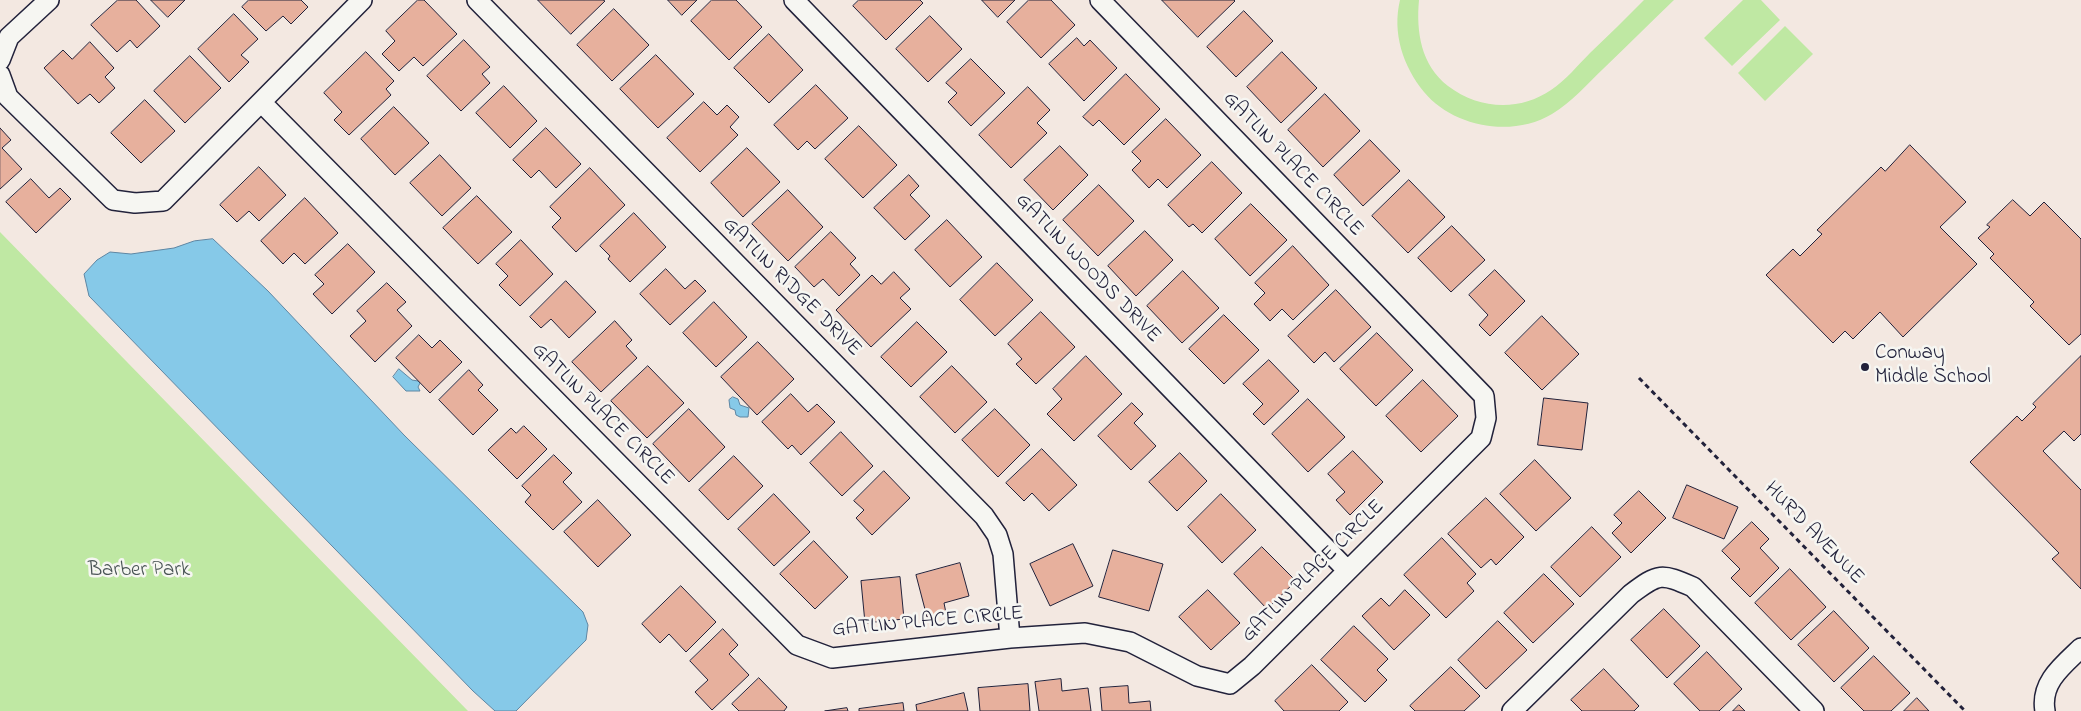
<!DOCTYPE html>
<html>
<head>
<meta charset="utf-8">
<style>
  body { margin:0 }
  canvas { display:block; background:#f3e8e1 }
</style>
</head>
<body>
<canvas width="2081" height="711"></canvas>
<script>
const c = document.querySelector('canvas').getContext('2d');
c.lineJoin = 'round';
function fill(path, color) {
  c.fillStyle = color;
  c.fill(path, 'evenodd');
}
function stroke(path, color, width, dash) {
  c.strokeStyle = color;
  c.lineWidth = width;
  c.lineCap = dash ? 'butt' : 'round';
  c.setLineDash(dash || []);
  c.stroke(path);
}
function label(font, color, halo, rows, align = 'center') {
  c.font = font + ' "Indie Flower",sans-serif';
  c.lineWidth = 5;
  c.setLineDash([]);
  c.textBaseline = 'middle';
  c.strokeStyle = halo;
  c.fillStyle = color;
  for (const [text, x, y, turn = 0] of rows) {
    c.save();
    c.translate(x, y);
    c.rotate((+turn || 0) * Math.PI / 180);
    c.textAlign = isNaN(turn) ? turn : align;
    if (halo) c.strokeText(text, 0, 0);
    c.fillText(text, 0, 0);
    c.restore();
  }
}
fill(new Path2D(`
  M1400,0H1419C1416,32 1421,65 1448,86C1478,109 1519,112 1551,90C1565,81 1578,65 1590,53C1608,36 1626,18 1644,0H1674C1650,23 1627,46 1603,69C1587,84 1572,102 1552,114C1512,138 1453,127 1424,92C1403,66 1392,33 1400,0Z
  M1743,0H1761L1780,20L1732,66L1704,38Z
  M1785,26L1813,54L1765,101L1738,73Z
  M0,232L468,711H0Z`), '#bfe8a3');
const water = new Path2D(`
  M213,239L268,291L404,435L583,612L588,625L586,640L516,711H495L473,691L89,296L84,274L97,260L110,252L131,254L174,248L194,241Z
  M399,369L412,380L418,381L420,383L418,387L420,391H406L393,377Z
  M733,397L738,399L740,405L749,408L748,417H740L736,415L735,410L730,408L729,400Z`);
fill(water, '#86c9e8');
stroke(water, '#5e86a3', 1);
const building = new Path2D(`
  M118,0H136L160,26L137,48L130,40L117,52L91,25Z
  M151,0H185L168,17Z
  M249,0H301L308,7L291,24L283,16L266,31L242,7Z
  M418,0H424L457,34L423,66L414,57L399,71L382,54L395,41L386,31Z
  M538,0H603L605,1L571,34Z
  M668,0H697L682,15Z
  M712,0H736L762,27L729,60L691,21Z
  M859,0H920L923,3L886,40L853,6Z
  M982,0H1015L998,17Z
  M1029,0H1051L1075,25L1041,58L1007,22Z
  M1162,0H1234L1235,1L1198,37Z
  M614,9L649,45L612,81L577,45Z
  M1244,11L1273,41L1236,77L1207,47Z
  M234,14L258,39L241,55L249,62L229,82L198,49Z
  M930,16L962,49L928,82L896,49Z
  M769,34L803,70L769,103L734,68Z
  M1077,38L1084,46L1090,40L1117,68L1084,101L1049,64Z
  M464,40L490,67L482,74L490,83L461,111L427,76Z
  M90,42L114,68L105,77L115,88L99,103L90,94L78,104L44,68L63,50L72,59Z
  M366,52L394,81L386,89L391,95L349,135L334,120L342,112L324,93Z
  M1282,52L1317,88L1281,123L1247,87Z
  M656,55L694,94L658,128L620,89Z
  M190,56L221,88L185,123L154,91Z
  M971,59L1005,93L971,126L948,102L957,93L946,83Z
  M1126,74L1160,109L1124,145L1099,120L1093,126L1083,117Z
  M816,85L848,118L815,149L807,141L798,150L774,125Z
  M504,86L537,121L510,148L476,113Z
  M1028,87L1050,110L1037,123L1047,133L1011,168L979,135Z
  M1325,94L1360,131L1323,167L1288,130Z
  M145,100L175,131L141,163L111,133Z
  M704,102L717,115L727,105L739,117L730,127L738,135L700,172L667,138Z
  M394,107L429,143L395,175L361,139Z
  M1166,119L1201,155L1167,188L1158,179L1149,188L1132,170L1141,161L1132,152Z
  M859,126L897,165L863,198L825,159Z
  M0,128L11,140L2,148L22,169L0,189Z
  M546,128L581,164L556,188L539,170L531,178L513,160Z
  M1370,140L1400,171L1363,206L1334,175Z
  M1910,145L1966,202L1940,227L1977,264L1903,337L1880,312L1853,339L1845,331L1833,343L1766,275L1793,249L1800,256L1822,234L1817,230L1881,167L1885,171Z
  M1060,146L1088,175L1053,210L1024,180Z
  M747,148L780,182L743,217L711,183Z
  M440,155L471,188L442,216L410,183Z
  M1212,162L1242,193L1202,233L1193,224L1189,227L1168,205Z
  M259,167L286,195L259,221L249,211L237,222L220,205Z
  M590,168L625,205L576,252L552,227L561,218L550,207Z
  M909,175L919,186L910,195L930,216L905,240L874,208Z
  M31,179L49,198L60,188L71,199L36,233L6,202Z
  M1409,180L1445,217L1408,253L1372,216Z
  M1099,185L1134,221L1098,256L1063,220Z
  M788,190L823,227L788,261L752,224Z
  M477,196L512,232L478,264L443,228Z
  M305,198L338,233L305,264L294,253L283,264L261,241Z
  M2013,200L2030,216L2044,202L2081,239V334L2069,345L2030,306L2034,302L1990,258L1994,254L1978,238L1990,227L1987,225Z
  M1251,204L1287,240L1250,276L1215,239Z
  M634,213L666,247L630,282L608,259L610,256L600,246Z
  M947,220L982,257L950,287L915,250Z
  M1452,226L1485,260L1451,292L1418,258Z
  M1145,231L1173,260L1136,296L1108,266Z
  M831,232L856,258L850,264L860,275L839,296L823,279L814,287L795,267Z
  M521,240L553,274L520,306L499,285L508,276L496,264Z
  M348,244L375,272L332,314L313,294L324,284L315,275Z
  M1293,246L1329,285L1293,320L1282,309L1270,321L1254,304L1265,293L1255,283Z
  M997,263L1033,300L995,336L960,300Z
  M666,269L685,289L695,280L706,291L670,325L640,294Z
  M1495,270L1525,301L1490,336L1479,325L1488,315L1469,295Z
  M1183,271L1219,308L1182,343L1147,306Z
  M894,272L910,289L900,298L911,309L871,347L836,310L872,275L881,284Z
  M566,281L596,312L569,338L551,319L541,328L530,317Z
  M387,283L406,302L397,310L412,326L375,362L350,336L366,321L357,311Z
  M1336,290L1371,327L1334,362L1325,352L1314,363L1288,336Z
  M714,302L747,337L716,367L683,333Z
  M1041,312L1075,347L1036,384L1016,364L1022,359L1008,344Z
  M1224,315L1259,350L1224,384L1189,349Z
  M1542,316L1579,354L1542,390L1505,353Z
  M615,321L632,340L626,346L637,358L601,392L572,362Z
  M917,322L947,352L911,387L881,357Z
  M1377,333L1413,370L1376,406L1340,369Z
  M419,335L432,348L440,340L462,362L430,393L396,358Z
  M758,342L794,379L757,415L721,377Z
  M1086,356L1122,394L1074,441L1047,414L1062,399L1053,389Z
  M2081,356V434L2074,441L2064,431L2043,451L2081,490V589L2052,559L2059,553L1970,462L2017,416L2022,421L2036,407L2033,404Z
  M1269,360L1299,391L1264,425L1253,414L1263,404L1243,384Z
  M648,366L684,403L647,438L611,401Z
  M952,366L987,402L955,433L920,397Z
  M469,370L483,385L478,390L498,410L473,435L439,400Z
  M1423,380L1458,416L1421,452L1386,416Z
  M791,394L808,412L817,404L835,422L801,455L792,445L788,449L762,422Z
  M1544,398L1588,403L1582,450L1538,445Z
  M1308,399L1345,437L1308,472L1272,434Z
  M1132,403L1143,414L1134,423L1156,446L1131,470L1098,436Z
  M689,409L725,447L689,482L653,444Z
  M995,409L1030,445L998,477L962,440Z
  M524,426L547,449L517,479L488,450L511,428L516,433Z
  M841,432L873,466L842,496L810,463Z
  M1042,449L1077,485L1049,511L1032,493L1024,501L1006,483Z
  M1353,451L1383,482L1350,515L1336,500L1345,492L1328,474Z
  M1180,453L1207,481L1177,511L1149,482Z
  M554,455L572,473L563,482L582,502L553,530L525,502L531,495L522,486Z
  M734,456L763,486L728,520L699,490Z
  M1535,460L1571,498L1536,531L1500,494Z
  M884,471L910,498L872,535L856,518L864,510L854,501Z
  M1687,485L1738,507L1724,539L1673,518Z
  M1639,491L1666,518L1631,553L1612,533L1622,523L1614,515Z
  M774,494L810,532L774,566L738,529Z
  M1221,494L1256,530L1222,563L1188,527Z
  M1486,498L1524,537L1496,565L1491,559L1481,568L1448,534Z
  M598,500L631,535L598,567L564,532Z
  M1752,522L1769,539L1760,548L1779,568L1750,597L1731,578L1740,569L1722,551Z
  M1592,527L1621,557L1580,597L1551,567Z
  M1442,538L1476,574L1467,583L1474,591L1446,618L1404,575Z
  M814,541L848,577L815,609L780,574Z
  M1073,544L1093,586L1050,606L1030,564Z
  M1262,547L1296,581L1267,609L1234,574Z
  M1113,550L1163,564L1149,611L1099,597Z
  M960,563L969,596L944,603L946,613L927,617L916,575Z
  M1790,569L1826,607L1791,640L1755,603Z
  M1544,574L1574,604L1533,643L1504,613Z
  M900,577L904,619L865,623L861,581Z
  M681,586L716,622L686,652L669,634L660,643L642,624Z
  M1208,590L1240,623L1211,650L1179,617Z
  M1405,590L1430,615L1394,650L1362,616L1381,598L1389,606Z
  M1664,609L1700,646L1667,678L1631,640Z
  M1834,611L1869,648L1834,682L1798,645Z
  M1498,621L1527,650L1486,689L1458,660Z
  M1354,626L1388,659L1377,670L1387,680L1365,702L1321,660Z
  M723,629L738,645L729,654L749,675L712,710L695,692L708,680L690,661Z
  M1707,652L1742,689L1719,711H1700L1674,684Z
  M1874,656L1910,693L1891,711H1864L1841,688Z
  M1312,665L1348,702L1339,711H1284L1275,701Z
  M1451,667L1480,696L1464,711H1415L1410,706Z
  M1604,669L1639,706L1634,711H1582L1571,700Z
  M759,678L787,707L784,711H739L732,704Z
  M1061,679L1062,691L1088,688L1091,711H1039L1035,682Z
  M1028,684L1030,711H980L978,688Z
  M1128,686L1129,703L1150,701L1151,711H1102L1100,688Z
  M964,693L968,711H917L916,705Z
  M1917,698L1929,711H1904Z
  M903,703L904,711H859V709Z
  M1739,705L1745,711H1733Z
  M847,708L848,711H825Z`);
fill(building, '#e7b09d');
stroke(building, '#22223b', 1);
const minor = new Path2D(`
  M477,0L984,516L997,535L1003,554L1010,638
  M794,0L1347,570
  M0,60L9,37L49,0
  M0,75L8,97L113,200L135,203L163,201L362,0
  M262,103L797,645L832,658L1010,638L1085,633L1130,642L1197,676L1230,684L1252,666L1481,438L1486,418L1484,396L1100,0
  M1512,711L1631,594C1659,573 1661,573 1693,587L1814,711
  M2045,711C2040,683 2062,666 2081,648`);
stroke(minor, '#22223b', 22);
stroke(new Path2D(`
  M1639,378L1965,711`), '#22223b', 3, [5, 4]);
stroke(minor, '#f6f6f2', 19);
for (const [x, y, r, color] of [
  [1865,367,5,"#22223b"]
]) {
  const dot = new Path2D();
  dot.arc(x, y, r, 0, 2 * Math.PI);
  c.fillStyle = color;
  c.fill(dot);
  stroke(dot, '#f6f6f2', 2);
}
label('21px', '#22223b', '#f6f6f2', [
  ["GATLIN PLACE CIRCLE",1292,165,46],
  ["GATLIN WOODS DRIVE",1087,269,46],
  ["GATLIN RIDGE DRIVE",791,288,45],
  ["GATLIN PLACE CIRCLE",602,415,45],
  ["HURD AVENUE",1813,534,46],
  ["GATLIN PLACE CIRCLE",1314,572,-45],
  ["GATLIN PLACE CIRCLE",928,623,-5]
]);
label('21px', '#22223b', '#f6f6f2', [
  ["Conway",1875,355],
  ["Middle School",1875,379]
], 'left');
label('21px', '#495455', '#f6f6f2', [
  ["Barber Park",139,572]
]);
</script>
</body>
</html>
